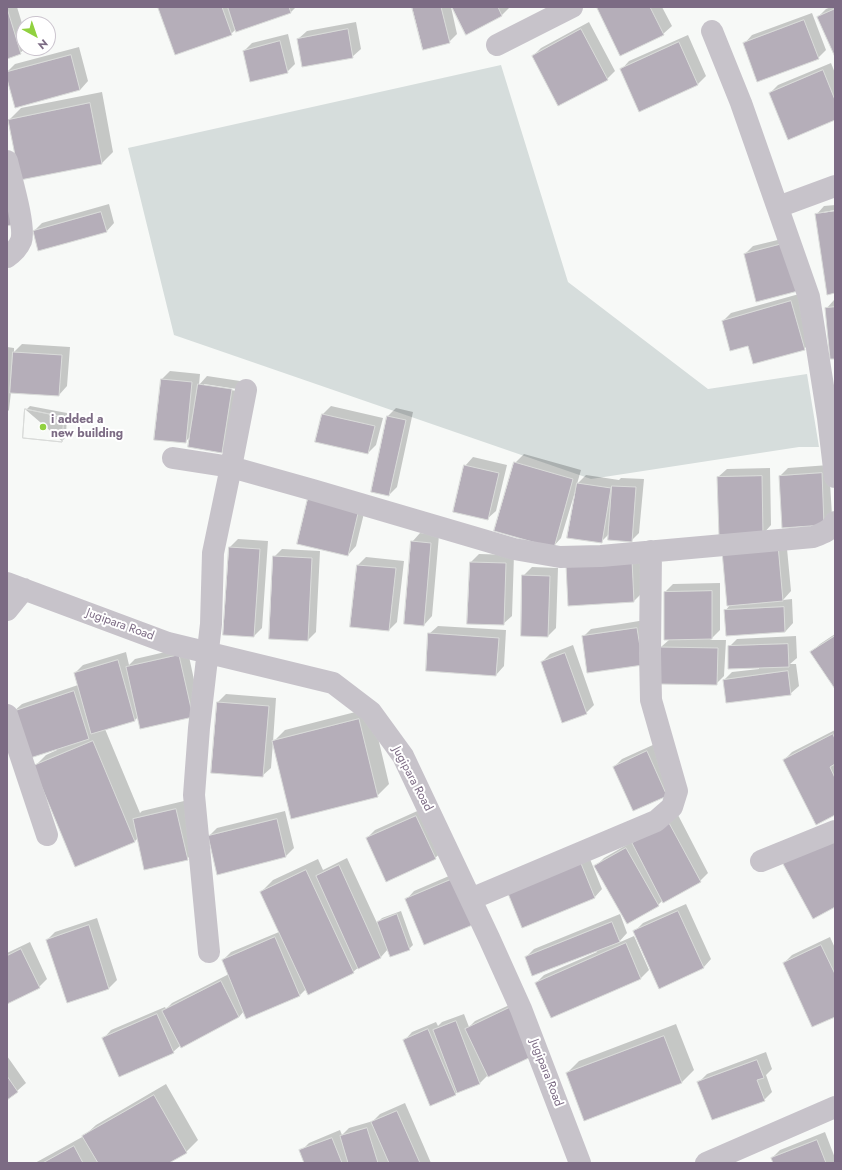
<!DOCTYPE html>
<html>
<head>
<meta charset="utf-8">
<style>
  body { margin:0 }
  #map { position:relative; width:842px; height:1170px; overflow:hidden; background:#f7f9f7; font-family:Jost,sans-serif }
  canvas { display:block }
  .frame { position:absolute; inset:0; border:8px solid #7c6b84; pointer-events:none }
  .north { position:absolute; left:16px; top:16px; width:40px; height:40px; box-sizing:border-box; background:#fff; border:1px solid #cbc4ce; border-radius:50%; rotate:140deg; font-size:11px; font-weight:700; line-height:16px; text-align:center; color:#7c6b84 }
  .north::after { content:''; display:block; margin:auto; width:14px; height:18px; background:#91d13f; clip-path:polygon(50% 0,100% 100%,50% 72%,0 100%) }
</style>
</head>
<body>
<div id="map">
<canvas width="842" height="1170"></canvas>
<div class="frame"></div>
<div class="north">N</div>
</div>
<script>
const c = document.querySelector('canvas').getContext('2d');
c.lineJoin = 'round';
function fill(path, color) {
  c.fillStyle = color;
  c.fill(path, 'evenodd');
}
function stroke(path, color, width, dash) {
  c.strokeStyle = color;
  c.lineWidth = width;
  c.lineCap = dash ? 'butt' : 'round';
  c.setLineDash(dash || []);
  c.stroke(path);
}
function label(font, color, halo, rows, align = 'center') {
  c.font = font + ' Jost,sans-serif';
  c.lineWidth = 4;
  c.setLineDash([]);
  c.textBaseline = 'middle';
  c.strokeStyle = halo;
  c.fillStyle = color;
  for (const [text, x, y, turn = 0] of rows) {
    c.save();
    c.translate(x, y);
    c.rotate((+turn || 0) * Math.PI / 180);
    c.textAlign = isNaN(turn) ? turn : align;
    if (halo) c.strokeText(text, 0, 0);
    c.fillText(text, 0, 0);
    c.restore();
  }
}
fill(new Path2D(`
  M501,65L568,282L708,389L807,374L819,447H799L591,479L174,335L128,148Z`), '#d6dddc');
fill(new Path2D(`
  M7,7H17L24,30V48H26L20,53L7,58Z
  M161,7H296L291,12L237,30L236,29L231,34L159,9Z
  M414,7H451L457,34L449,42Z
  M453,7H510L502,15L467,34Z
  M599,7H662L672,26L663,34Z
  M831,7H835V55L818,17L826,9Z
  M812,13L826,50L818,58L744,44L752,35Z
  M356,22L361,49L352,57L298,39L307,31Z
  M589,22L615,71L607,79L533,56L541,48Z
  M288,34L295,64L287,72L244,51L252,43Z
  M688,35L706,76L698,84L640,111L621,70L629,61Z
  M79,47L88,81L80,90L7,75V72L15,64Z
  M831,63L835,73V119L770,93L778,85Z
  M102,92L113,152L101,164L9,120L21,108Z
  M109,204L114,223L106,232L34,231L42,223Z
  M835,205V210L824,212V214L835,212V292L816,215L824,206Z
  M794,236L798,290L745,254L753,246Z
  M799,294L812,341L804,349L723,321L731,313Z
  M834,300H835V358L826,309Z
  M22,344L70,347L67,386L59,395L11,392L9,410L7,412V347L14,348V352Z
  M170,371L200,374L199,385L207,376L240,381L230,444L222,452L190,437L185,442L155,439L162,379ZM204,384L237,389V391L204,386Z
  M30,406L67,413L66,437L62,441L26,410Z
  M331,406L383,418L376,445L368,453L316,441L323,414Z
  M396,408L413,412L397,487L389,495L388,416Z
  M524,454L581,470L577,484L586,475L619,480L621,478L644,479L639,533L631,541L609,534L601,542L576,493L575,492L561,538L553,547L515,463Z
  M473,457L507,465L496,511L487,519L465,466Z
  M829,465L832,516L824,524L780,476L788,468Z
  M770,468L771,525L763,534L718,477L727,469Z
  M367,501L356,546L348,555L298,543Z
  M420,533L439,535L432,616L424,625L412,542Z
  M786,538L791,591L783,600L792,599L793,623L785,632L727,635L725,611Z
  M238,539L268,541L262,628L254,636L230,547Z
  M282,549L320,551L316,632L308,640L274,557Z
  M640,553L642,593L634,601L569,605Z
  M479,554L514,555L512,616L503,624L471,562Z
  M366,557L404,561L397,622L389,630L358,565Z
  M532,567L558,568L556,628L548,636L523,576Z
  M720,583V630L710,640H726L724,676L716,684L661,647L670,639L665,592L673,584Z
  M645,620L651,656L583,637L591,629Z
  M438,626L506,630L504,666L496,675L429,634Z
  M835,634V687L812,652L820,644Z
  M796,636L797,658L790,664H796L799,686L790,694L724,680L732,672L759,669V667L729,647L737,639Z
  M573,645L594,705L586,713L542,662L550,654Z
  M187,647L200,708L138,717L135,720L105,729L140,813L142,811L184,801L195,851L187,859L138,838L135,841L34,767L46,755L57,750V748L13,712L22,704L78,685L75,673L83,665L126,652L129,665L135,659Z
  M226,694L276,698L273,742L285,730L371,708L389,784L377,796L273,742L271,768L262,776L218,702Z
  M835,730V814L784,760L792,752Z
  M655,744L675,787L666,795L614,767L622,759Z
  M424,808L444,850L435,858L367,838L375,830Z
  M285,811L294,848L286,856L209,836L217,828Z
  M678,815L708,873L700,881L663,900L658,905L596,866L604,858Z
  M588,854L602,889L594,898L516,883Z
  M347,858L377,923L382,918L401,911L413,945L409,949H388L381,957L359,967L353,972L306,989L300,995L247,1018L244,1011L239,1017L181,1045L173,1052L103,1039L111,1030L165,1007L166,1009L172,1003L229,974L223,960L231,952L279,932L261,892L273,880L318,859L323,870Z
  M463,870L474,923L406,900L414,891Z
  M686,904L711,959L703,968L635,931L643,923Z
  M620,914L627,933L618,943L634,936L649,970L641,978L536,983L544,975L597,952L596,950L526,957L534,949Z
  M97,918L117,980L109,988L68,1002L47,940L55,932Z
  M830,937L835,948V1015L784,963L792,955Z
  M30,942L47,979L39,987L7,1003V953Z
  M520,1000L488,1075L480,1083L458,1092L455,1094L404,1041L412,1032L436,1022L438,1026L442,1022L464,1014L469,1027L475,1021Z
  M676,1024L694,1070L682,1082L567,1073L579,1061Z
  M766,1052L772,1069L766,1075L772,1092L764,1100L699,1082L707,1074Z
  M7,1056L26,1083L17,1091L7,1099Z
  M166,1084L198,1140L186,1152L167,1163H35L84,1136L96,1125Z
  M405,1103L431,1163H305L301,1151L309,1143L340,1130L342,1135L349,1128L373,1121L380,1114Z
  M825,1132L835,1158V1163H774L772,1158L780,1150Z`), '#0003');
const building = new Path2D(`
  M162,7H222L232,35L175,55L158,8Z
  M228,7H289L291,13L236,32Z
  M412,7H441L450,43L423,50Z
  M452,7H498L502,16L466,35Z
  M598,7H650L664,35L620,56L597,8Z
  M7,8L21,54L7,59Z
  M835,9V57L817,17Z
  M804,20L819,59L757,82L743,43Z
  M348,29L353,58L302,67L297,39Z
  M581,29L608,80L558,106L532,56Z
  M280,41L288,73L250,82L243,51Z
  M679,42L698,85L639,112L620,69Z
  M71,55L80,90L15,108L7,79V72Z
  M823,70L835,100V120L788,140L769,93Z
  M90,103L102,164L20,180L8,120Z
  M7,196L15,224L7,226Z
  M835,211V293L827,295L815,214Z
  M101,212L107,232L38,251L33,231Z
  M786,243L798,291L756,302L744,254Z
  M791,301L805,350L753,364L748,346L730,351L722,321Z
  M835,307V359H830L825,308Z
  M13,352L62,355L59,396L10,393Z
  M161,379L192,382L186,443L154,440Z
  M198,384L232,389L222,453L188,447Z
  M25,409L64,417L62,442L23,438Z
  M25,409L64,417L62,442L23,438Z
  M322,414L375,426L368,454L315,442Z
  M387,416L406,420L389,496L371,492Z
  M514,462L573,479L554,548L494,531Z
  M464,465L499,473L488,520L453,512Z
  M822,473L824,525L782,528L779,476Z
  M762,476L763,535H719L717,477Z
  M577,483L611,488L602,543L567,538Z
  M612,486L636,487L632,542L608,540Z
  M308,498L359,509L348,556L297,544Z
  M411,541L431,543L424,626L404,624Z
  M778,545L783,601L727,606L722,551Z
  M229,547L260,549L254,637L223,635Z
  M273,556L312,558L308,641L269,639Z
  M632,560L634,602L568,606L566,565Z
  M470,562L506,563L504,625L467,624Z
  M357,565L396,568L389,631L350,627Z
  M522,575L550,576L548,637L521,636Z
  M712,591V639L664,640V592Z
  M784,607L785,632L726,636L724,610Z
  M637,628L643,665L587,673L582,636Z
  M428,633L499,638L496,676L426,671Z
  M835,636V689L810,652Z
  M788,644L789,667L728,669V646Z
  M660,647L718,648L717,685L660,684Z
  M565,653L587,714L562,723L541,662Z
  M179,655L193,717L140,729L126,667Z
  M118,660L135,721L91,734L74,673Z
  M788,671L791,695L726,703L723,680Z
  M74,691L89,739L27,759L12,712Z
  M217,702L269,706L263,777L211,773Z
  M359,719L378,797L291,819L272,741Z
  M833,734L835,739V764L830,767L835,778V815L816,825L783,760Z
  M93,741L135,842L75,867L33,766Z
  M647,751L667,796L633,811L613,767Z
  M176,809L188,860L144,870L133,819Z
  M416,816L436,859L386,882L366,838Z
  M277,819L286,857L217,875L208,836Z
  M669,823L701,882L663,903L632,843Z
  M835,832V907L813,919L782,862Z
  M626,848L659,906L627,924L594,866Z
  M580,861L595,898L522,928L507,891Z
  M339,865L381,958L358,969L316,876Z
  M306,870L354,973L308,995L260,892Z
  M455,878L475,924L424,945L405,899Z
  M678,911L704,968L659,989L633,931Z
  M397,914L410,950L390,957L377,922Z
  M612,922L620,942L532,976L525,957Z
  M89,925L109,989L67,1003L46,940Z
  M275,937L300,996L246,1019L222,960Z
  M626,943L641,979L551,1018L535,983Z
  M821,945L835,974V1017L812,1027L783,963Z
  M21,949L40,988L7,1004V956Z
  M221,981L239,1017L181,1048L162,1011Z
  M511,1007L533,1056L488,1077L465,1029Z
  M157,1014L174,1053L119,1077L102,1038Z
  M456,1021L480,1084L457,1093L433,1030Z
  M428,1029L456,1095L430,1106L403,1040Z
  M664,1036L682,1083L584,1121L566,1073Z
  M757,1060L764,1078L757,1080L765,1101L712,1120L697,1082Z
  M7,1076L18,1092L7,1100Z
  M154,1095L187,1153L169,1163H98L82,1136Z
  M397,1111L420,1163H389L371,1122Z
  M367,1128L378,1163H348L340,1136Z
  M332,1138L342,1163H304L299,1150Z
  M817,1140L826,1163H773L771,1158Z
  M74,1146L83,1163H43Z`);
fill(building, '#b5aeb9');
stroke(building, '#d9dbd9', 1);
stroke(new Path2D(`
  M712,31L741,103L809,297L828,418L835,477
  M497,45L572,7
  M7,161C11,178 26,227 21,241C18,248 13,253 7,257
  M778,207L835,186
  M173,458L231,467L313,490L514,549L560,557L601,556L813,537C821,534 831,531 835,522
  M7,583L168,643L333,683L371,712L403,756L489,938L521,1009L580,1163
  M7,610L24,589
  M7,715L47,835
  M761,861L835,831
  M471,899L656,821L672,807L677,791L651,700L650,653L651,551
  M209,952L194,795L199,728L211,624L213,553L231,467L246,390
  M706,1163L835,1107`), '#c7c3ca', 22);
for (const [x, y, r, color] of [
  [43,427,4,"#91d13f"]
]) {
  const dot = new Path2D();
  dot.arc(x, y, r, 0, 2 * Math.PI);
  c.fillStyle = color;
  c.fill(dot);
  stroke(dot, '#fff', 1.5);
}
label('bold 12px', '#7c6b84', '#fff', [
  ["i added a",51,420],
  ["new building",51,434]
], 'left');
label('12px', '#7c6b84', '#fff', [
  ["Jugipara Road",120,625,20],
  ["Jugipara Road",412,779,62],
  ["Jugipara Road",546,1073,69]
]);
</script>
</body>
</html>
